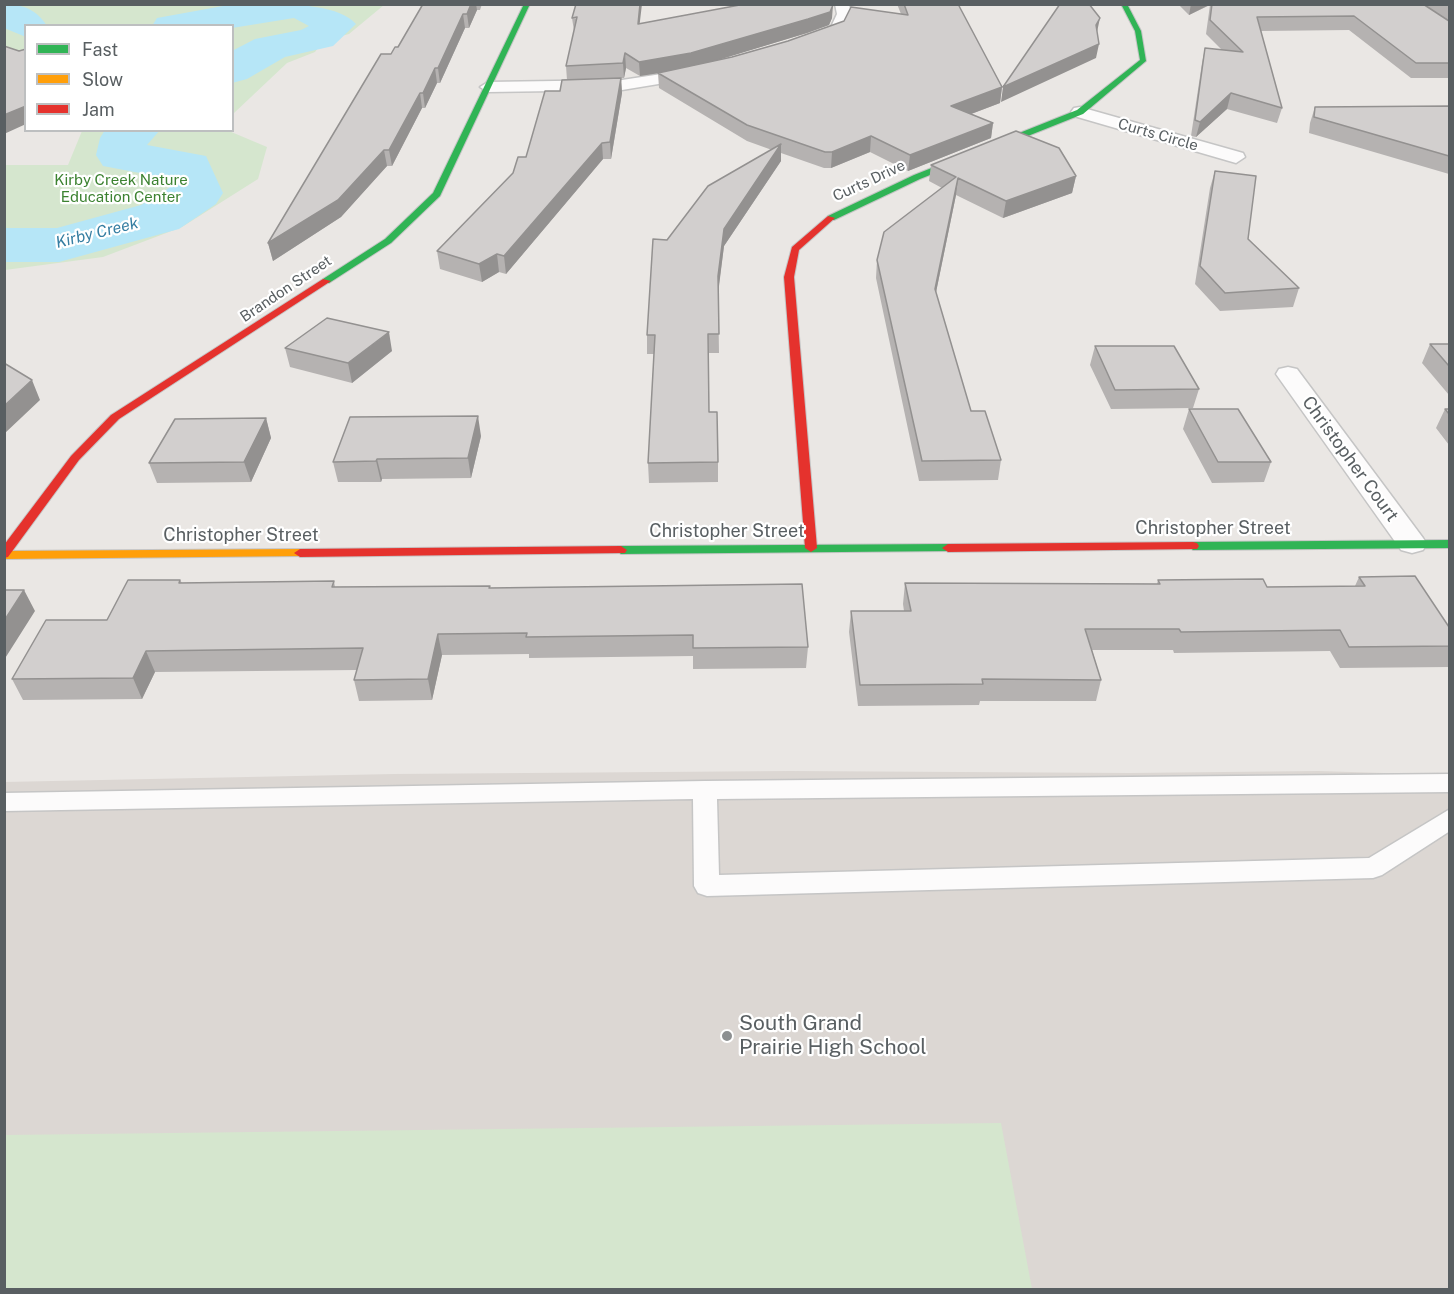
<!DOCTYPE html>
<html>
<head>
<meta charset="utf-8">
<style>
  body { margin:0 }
  #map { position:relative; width:1454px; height:1294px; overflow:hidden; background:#eae7e4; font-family:"Public Sans",sans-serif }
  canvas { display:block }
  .frame { position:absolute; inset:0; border:6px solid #595f62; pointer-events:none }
  .legend { position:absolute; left:24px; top:24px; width:210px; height:108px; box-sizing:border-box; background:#fff; border:2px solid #bdbfc0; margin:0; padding:8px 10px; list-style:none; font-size:18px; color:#595f62 }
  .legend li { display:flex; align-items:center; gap:12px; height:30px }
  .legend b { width:30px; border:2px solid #bdbfc0 }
</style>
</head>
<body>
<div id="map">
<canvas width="1454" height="1294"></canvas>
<div class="frame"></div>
<ul class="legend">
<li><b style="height:8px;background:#30b455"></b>Fast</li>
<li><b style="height:8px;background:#ff9f0a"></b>Slow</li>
<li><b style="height:8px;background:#e5322d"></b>Jam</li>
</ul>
</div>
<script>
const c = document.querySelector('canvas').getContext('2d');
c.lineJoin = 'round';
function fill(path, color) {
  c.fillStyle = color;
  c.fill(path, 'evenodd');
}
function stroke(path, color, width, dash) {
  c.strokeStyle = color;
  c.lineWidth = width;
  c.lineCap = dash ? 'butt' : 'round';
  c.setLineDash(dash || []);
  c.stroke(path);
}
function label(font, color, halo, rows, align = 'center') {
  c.font = font + ' "Public Sans",sans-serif';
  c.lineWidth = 4.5;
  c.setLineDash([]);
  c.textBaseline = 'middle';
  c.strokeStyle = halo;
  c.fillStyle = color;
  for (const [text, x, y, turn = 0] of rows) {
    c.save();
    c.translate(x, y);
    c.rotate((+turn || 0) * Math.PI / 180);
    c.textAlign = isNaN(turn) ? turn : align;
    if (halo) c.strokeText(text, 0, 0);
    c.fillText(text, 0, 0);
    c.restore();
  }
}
fill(new Path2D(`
  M790,771L1130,773L1318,771L1449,775V1289H5L4,782L394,774Z`), '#dcd7d3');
fill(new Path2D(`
  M5,5H384L349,34L323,41L315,52L287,63L233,114L232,26H26L25,54L5,52Z
  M82,131H229L267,147L258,179L182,227L103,257L5,270V165H68Z
  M1001,1123L1032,1289H5V1135Z`), '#d5e6ce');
fill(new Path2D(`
  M4,4C23,4 37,10 47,26H26V37L4,28Z
  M234,4C267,4 335,0 356,24L333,46L285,57L247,79L232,83V51L255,39L301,30L309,26L294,18L232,28V26H152L157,18Z
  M105,130H160L147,145L206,156L223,193L216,204L179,229L59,262H4V228H57L141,205L169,188L166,178L103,166L96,155L100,138Z`), '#b6e6f7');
const lane = new Path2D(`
  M1450,774V792L717,799L719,875L1369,858L1450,809V831L1382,875L1373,878L707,896L698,893L694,886L693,799L4,811V793L705,781Z`);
const street = new Path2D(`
  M835,4H849L851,14L842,33L807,46H797L794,43L797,40L831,27L837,14Z
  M701,68L707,70L709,73L707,76L622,90L488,92L480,87L488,82L622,80Z
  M1080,107L1243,153L1245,157L1236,163L1074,116L1071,112L1074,108Z
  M1288,367L1297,369L1423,538L1427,544L1423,550L1412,553L1401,550L1276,374L1279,369Z`);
const fast = new Path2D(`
  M524,4H530L440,196L391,243L329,283H323V279L385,239L433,193Z
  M1121,4H1127L1141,31L1146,61L1083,114L920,179L834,220H828V216L914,175L1077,110L1140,60L1135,31Z
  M1450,540V548L1193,550L1187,546L1193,542Z
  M948,544L954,548L952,551L621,554L615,550L621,546Z`);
const slow = new Path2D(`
  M300,549L304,550L306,553L304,556L4,559V551Z`);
const jam = new Path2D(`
  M828,216L835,218L799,250L794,277L817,548L811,552L805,548L784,277L792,247Z
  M323,279L331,281L119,419L79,460L8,557L4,558V545L71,456L111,415Z
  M1193,542L1197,543L1199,546L1197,549L948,552L942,548L948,544Z
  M621,546L627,550L625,553L300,557L294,553L300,549Z`);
stroke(lane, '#c5c5c5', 3);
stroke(street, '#c5c5c5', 3);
stroke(fast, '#c5c5c5', 2);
stroke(slow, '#c5c5c5', 2);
stroke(jam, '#c5c5c5', 2);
fill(lane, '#fcfbfb');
fill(street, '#fcfbfb');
fill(fast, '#30b455');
fill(slow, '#ff9f0a');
fill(jam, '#e5322d');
fill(new Path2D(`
  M423,4H482L480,10H477L469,28H465L440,83H437L425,108H422L392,166H387L341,217L273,261L268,243L391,54L398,47Z
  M897,4H958L1002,87L1000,103L971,114L993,123L991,138L908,171L870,152L831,168H824L781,153V161L724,246L718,291L719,353H708L709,412L718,462V482L649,483L648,463L654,354H647V335L667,240L772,150L747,141L659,88L658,73L640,76L626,68L624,78H621L622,93L611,159H603L506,274L499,272L482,282L440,269L437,251L513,173L526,157L560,91L567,80L566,66L574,31L572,18L640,24L832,18L829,25L807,33L710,62L732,57L901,14Z
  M1178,4H1449V78H1411L1349,30L1261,31L1282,108L1277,123L1227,109L1196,137L1191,136L1202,63L1205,48L1222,50L1206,34L1210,5L1189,15Z
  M1449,106V174L1309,133L1310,123L1315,107Z
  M931,165L1076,176L1072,193L1003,218L956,195L936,292L971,411L1001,460L998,480L919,481L876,278L877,260L942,188L929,181Z
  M1215,171L1248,239L1299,288L1293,307L1220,311L1195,284L1210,188Z
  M1430,344H1449V395L1422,363Z
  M1095,346L1199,389L1193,408L1111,409L1090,365Z
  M285,348L392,351L352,383L290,367Z
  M1189,409L1271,462L1264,482L1212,483L1183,429Z
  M1445,409H1449V445L1436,428Z
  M266,418L271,438L251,482L157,483L149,463Z
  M481,436L471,478L382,479L381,482H338L333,462Z
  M1359,577L1449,627V667L1340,668L1330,651L1174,653L1173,650H1092L1101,680L1096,701H980L979,705L858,706L849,632L851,611H904L903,604L905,583L1157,584L1158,580L1267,587L1355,586Z
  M180,580L182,583L334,581L335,587L490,588L808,647L806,668L693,669V656L529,658V654L442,655L432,700L359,701L354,680L357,670L155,672L142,699L23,700L12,679L107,620Z`), '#b5b2b1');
fill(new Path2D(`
  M471,4H476L477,10L469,28L467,14Z
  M640,4H642L638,38V24Z
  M1191,4H1211L1189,15Z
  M833,5L832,18L829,25L807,33L692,68L640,76L639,62Z
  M463,14L465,28L440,83L438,68Z
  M1100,18L1097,32L1096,25Z
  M1099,44L1096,58L1001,102L1003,87Z
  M625,53L626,68L624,78L623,63Z
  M435,68L437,83L425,108L423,93Z
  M621,78L622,93L611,159L610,142Z
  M1002,87L1000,103L950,122L951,106Z
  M420,93L422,108L392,166L389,150Z
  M1231,93L1227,109L1196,137L1200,122Z
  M26,106V124L4,134V115Z
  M993,123L991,138L908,171L910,155Z
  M871,136L870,152L831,168L832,152Z
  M602,143L603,159L506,274L504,256Z
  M781,144V161L724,246L718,294V276L724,229Z
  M384,150L387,166L341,217L273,261L268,243Z
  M1076,176L1072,193L1003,218L1006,201Z
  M958,178L956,195L933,307L935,289Z
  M497,254L499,272L482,282L479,264Z
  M389,332L392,351L352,383L348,363Z
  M32,380L40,400L4,434V406Z
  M478,416L481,436L471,478L468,458Z
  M266,418L271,438L251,482L244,462Z
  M377,459L382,479L381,482L376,461Z
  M24,590L35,611L4,660V621Z
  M438,634L442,655L432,700L428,679Z
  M146,651L155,672L142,699L133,678Z`), '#939190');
const building = new Path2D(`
  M423,4H471L467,14H463L438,68H435L423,93H420L389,150H384L338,200L268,243L381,54H391L395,47H398Z
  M576,4H640L638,24L745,4L833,5L830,12L808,19L691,53L639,62L625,53L623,63L566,66L577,17L572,18Z
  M904,4H958L1002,87L951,106L993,123L910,155L871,136L832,152H825L747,125L658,73L732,57L788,41L844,21L851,7L908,15Z
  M1060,4H1089L1100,18L1096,25L1099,44L1003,87Z
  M1212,4H1423L1449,21V63H1416L1354,16L1257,17L1282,108L1231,93L1200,122L1195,120L1205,48L1243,52L1210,20Z
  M4,46L19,51L26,49V106L4,115Z
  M621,78L610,142L602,143L504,256L497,254L479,264L437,251L513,173L518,157H526L545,91H560L562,80Z
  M1449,106V156L1314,117L1315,107Z
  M1016,131L1059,148L1076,176L1006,201L958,178L935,289L971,411H985L1001,460L922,461L877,260L884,232L956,177L931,165Z
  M781,144L724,229L718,276L719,334H708L709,412H717L718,462L648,463L655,335H647L653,239L667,240L708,186Z
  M1215,171L1256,176L1248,239L1299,288L1225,293L1200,266Z
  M327,318L389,332L348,363L285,348Z
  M1430,344H1449V366Z
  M1095,346H1174L1199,389L1115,390Z
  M4,363L32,380L4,406Z
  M1189,409H1238L1271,462H1218Z
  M1445,409H1449V414Z
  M478,416L468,458L377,459L376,461L333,462L350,417Z
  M266,418L244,462L149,463L175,419Z
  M1415,576L1449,627V646L1349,647L1340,630L1181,632L1179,629H1085L1101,680L982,679L983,684L860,685L851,611H911L905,583L1160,584L1158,580L1263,579L1267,587L1365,586L1359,577Z
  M128,580H180L179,583L334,581L332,587L490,586L489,588L802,584L808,647L693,648V635L526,637L527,633L438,634L428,679L354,680L363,648L146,651L133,678L12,679L46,620H107Z
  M4,590H24L4,621Z`);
fill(building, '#d2cfce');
stroke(building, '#939190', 1.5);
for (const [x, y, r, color] of [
  [727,1036,6,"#8c8f90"]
]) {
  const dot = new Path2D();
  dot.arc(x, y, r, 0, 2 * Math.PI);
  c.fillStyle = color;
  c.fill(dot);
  stroke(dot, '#fff', 2);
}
label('15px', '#595f62', '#fff', [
  ["Curts Circle",1158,135,16],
  ["Curts Drive",869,181,-25],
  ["Brandon Street",286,289,-34]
]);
label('15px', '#3c8231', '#fff', [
  ["Kirby Creek Nature",121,180],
  ["Education Center",121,197]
]);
label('italic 16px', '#357ea2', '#fff', [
  ["Kirby Creek",97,233,-14]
]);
label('18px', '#595f62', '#fff', [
  ["Christopher Court",1350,459,54],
  ["Christopher Street",1213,528],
  ["Christopher Street",727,531],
  ["Christopher Street",241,535]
]);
label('21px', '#595f62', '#fff', [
  ["South Grand",739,1024],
  ["Prairie High School",739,1048]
], 'left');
</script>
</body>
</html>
